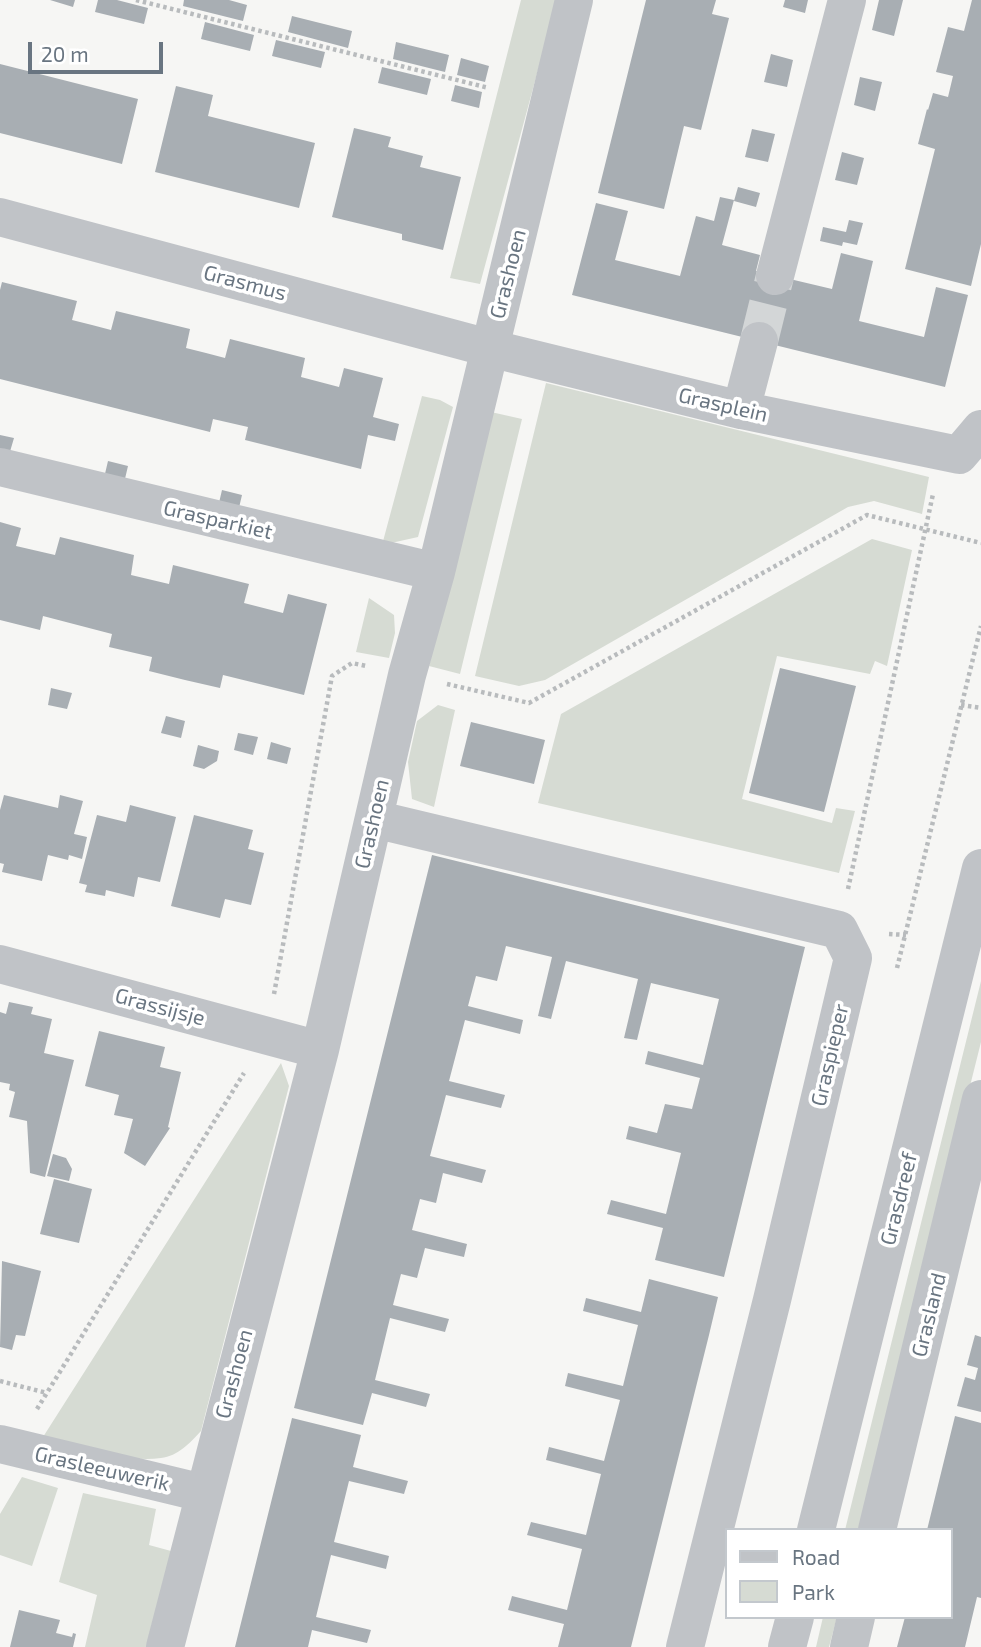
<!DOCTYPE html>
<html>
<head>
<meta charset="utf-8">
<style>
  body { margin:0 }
  #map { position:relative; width:981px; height:1647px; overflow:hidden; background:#f6f6f4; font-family:"Exo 2",sans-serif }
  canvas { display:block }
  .legend { position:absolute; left:725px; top:1528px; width:228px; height:91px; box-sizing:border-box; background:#fff; border:2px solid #c3c8cd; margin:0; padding:9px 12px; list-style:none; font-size:21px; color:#697581 }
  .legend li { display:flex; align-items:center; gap:14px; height:35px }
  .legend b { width:35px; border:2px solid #c3c8cd }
  .scale { position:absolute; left:28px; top:42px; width:135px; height:32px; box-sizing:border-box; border:4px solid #697581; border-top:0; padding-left:9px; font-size:21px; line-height:24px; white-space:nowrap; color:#697581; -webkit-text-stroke:5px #fff; paint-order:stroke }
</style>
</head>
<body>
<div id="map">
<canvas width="981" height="1647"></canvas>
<ul class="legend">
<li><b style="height:9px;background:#c0c3c7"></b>Road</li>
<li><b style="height:19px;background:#d6dbd3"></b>Park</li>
</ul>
<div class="scale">20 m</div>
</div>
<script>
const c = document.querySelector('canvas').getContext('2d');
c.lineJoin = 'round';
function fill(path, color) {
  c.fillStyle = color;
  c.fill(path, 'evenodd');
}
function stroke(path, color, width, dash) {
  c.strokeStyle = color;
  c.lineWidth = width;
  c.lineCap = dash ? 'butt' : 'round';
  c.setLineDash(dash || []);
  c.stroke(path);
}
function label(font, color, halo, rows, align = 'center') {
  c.font = font + ' "Exo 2",sans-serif';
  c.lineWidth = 7;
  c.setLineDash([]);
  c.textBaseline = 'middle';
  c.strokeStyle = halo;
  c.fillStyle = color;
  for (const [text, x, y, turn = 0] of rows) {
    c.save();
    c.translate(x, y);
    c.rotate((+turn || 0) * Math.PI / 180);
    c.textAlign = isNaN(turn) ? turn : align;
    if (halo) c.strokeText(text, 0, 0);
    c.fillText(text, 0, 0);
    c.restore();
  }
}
fill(new Path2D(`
  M521,0H557L480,284L450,278Z
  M546,383L929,477L922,514L874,501L848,507L545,680L519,686L475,676Z
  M422,396L440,400L453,407L418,537L382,545Z
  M491,412L522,419L460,674L429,666Z
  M872,539L912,550L887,666L875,661L870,674L777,656L742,799L832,823L836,808L855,811L839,873L538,803L561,714Z
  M369,598L394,615L395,633L389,658L356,652Z
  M438,705L455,710L434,807L412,799L408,762L417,721Z
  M981,981V1042L859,1530H845Z
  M281,1063L289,1086L201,1431C190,1443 178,1456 161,1458C122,1463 80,1446 43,1437Z
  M22,1477L58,1488L32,1566L0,1555V1514Z
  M83,1493L156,1509L149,1545L171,1551L146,1647H85L97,1595L59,1582Z
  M823,1617H837L829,1647H816Z`), '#d6dbd3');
fill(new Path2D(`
  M50,0H75L73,7Z
  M98,0H117L148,8L144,24L95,12Z
  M184,0H229L247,5L243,21L183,6Z
  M646,0H716L712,14L729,18L701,130L684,126L664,209L598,193Z
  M785,0H808L805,13L783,7Z
  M879,0H903L894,36L872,30Z
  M972,0H981V244L971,286L905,269L935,149L918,144L927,109L928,110L933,93L948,97L953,76L936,72L948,27L964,31Z
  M292,16L352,31L348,48L288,32Z
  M205,22L254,35L250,51L201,39Z
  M276,40L325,52L321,68L272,56Z
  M396,42L449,55L445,72L393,59Z
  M771,54L793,60L787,87L764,82Z
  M461,58L489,66L485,82L457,75Z
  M0,64L138,99L122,164L0,133Z
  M382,67L431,79L427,95L378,83Z
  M860,77L882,82L875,111L854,105Z
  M455,85L482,92L479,108L451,101Z
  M176,86L213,95L208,116L315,143L299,208L155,172Z
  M354,128L391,137L388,147L423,156L420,167L461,177L443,250L402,240V234L332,217Z
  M752,129L775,134L768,162L745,157Z
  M842,152L864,158L857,185L835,180Z
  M738,187L760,193L756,207L734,201Z
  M720,197L734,200L722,245L760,255L756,271L832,289L841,253L873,261L859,321L924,337L936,287L968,295L945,387L572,295L596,203L628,211L615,260L680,276L696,216L714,221Z
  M849,220L863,223L857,245L843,242L842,246L820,241L823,227L846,232Z
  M2,282L77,301L72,320L92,325L111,330L116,311L190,329L186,348L206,353L225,358L230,339L305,358L301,377L339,387L344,368L383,378L373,417L399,424L395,441L368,435L361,469L245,440L248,427L213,419L210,432L0,379V290Z
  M0,435L14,438L9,455L0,452Z
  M108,461L128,466L124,483L104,478Z
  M222,490L242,495L238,512L218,507Z
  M0,522L21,528L16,546L55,555L60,537L134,555L131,575L169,584L173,565L249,584L244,603L283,613L288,594L327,604L304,695L223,675L220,688L185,680L149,671L152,657L109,647L112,634L43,616L40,630L0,620Z
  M780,668L856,686L824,812L749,793Z
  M51,688L72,693L67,709L48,705Z
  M166,716L185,721L181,738L161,733Z
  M471,722L545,740L534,784L460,766Z
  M238,733L258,737L253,755L234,750Z
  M271,742L291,748L287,764L267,759Z
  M198,745L219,751L217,761L204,769L193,766Z
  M4,795L58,808L60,795L83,801L74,834L87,837L82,859L69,855L68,860L48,855L42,881L2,872L4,864L0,863V810Z
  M130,805L176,817L160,882L138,877L134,897L106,890L105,896L85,892L87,885L79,883L97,815L126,822Z
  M194,815L253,830L248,849L264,853L251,905L225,899L220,918L171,906Z
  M432,855L805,947L724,1277L655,1260L663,1228L607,1214L611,1200L666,1214L681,1153L626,1139L629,1126L657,1133L665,1104L692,1109L700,1078L645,1064L648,1051L703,1065L719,999L651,983L637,1040L624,1038L638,979L566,961L551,1019L538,1016L552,957L506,946L497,981L476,976L468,1006L523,1020L520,1034L465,1020L449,1081L505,1095L501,1108L446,1095L430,1156L486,1170L482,1183L443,1173L436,1203L420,1199L412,1230L467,1244L464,1257L425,1248L417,1278L401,1274L393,1305L449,1319L445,1332L390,1318L375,1380L430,1394L426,1407L372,1393L363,1425L294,1408Z
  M9,1002L33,1007L31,1014L52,1019L44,1053L74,1060L45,1177L30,1173L27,1121L9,1117L15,1092L9,1090L10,1084L0,1082V1012L6,1014Z
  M99,1031L165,1047L160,1067L181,1072L168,1127L170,1128L145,1166L124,1153L133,1119L114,1115L119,1095L85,1086Z
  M53,1154L66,1158L72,1169L69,1181L47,1176Z
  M54,1179L92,1189L79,1243L40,1234Z
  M2,1261L41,1271L25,1336L16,1335L12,1350L0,1347Z
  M649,1279L718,1297L709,1335L631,1647H558L564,1624L508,1610L512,1596L567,1610L582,1549L527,1535L531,1522L586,1535L601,1474L546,1460L549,1447L604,1461L620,1400L565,1386L568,1373L623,1386L638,1325L583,1311L586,1298L641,1312Z
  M975,1335L981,1337V1412L957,1406L965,1377L975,1380L978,1368L967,1365Z
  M955,1416L981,1423V1598L977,1597L965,1647H897L905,1617H951V1530H927Z
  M292,1418L361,1435L353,1467L408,1481L404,1494L349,1481L334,1542L389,1556L386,1569L331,1555L316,1617L371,1630L367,1643L312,1630L308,1647H235Z
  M19,1610L60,1620L56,1633L72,1637L73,1633L76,1634L73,1647H10Z`), '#a8aeb3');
stroke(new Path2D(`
  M759,341L775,276`), '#d3d6d7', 38, [38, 19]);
stroke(new Path2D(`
  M136,0L489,88
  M447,684L529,703L867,515L981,543
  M961,705L981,708
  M848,889L933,494
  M889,934L906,935
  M897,968L981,626
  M274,994L332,676L352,663L366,666
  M0,1381L47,1393
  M37,1409L244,1073`), '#b8bbbd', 4.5, [3.5, 3.5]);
stroke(new Path2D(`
  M0,217L489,348L741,410L959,455L981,429
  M775,276L847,0
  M741,410L759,341
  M0,467L436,572
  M374,819L839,930L853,958L772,1300L685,1647
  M0,964L320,1050
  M0,1444L203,1493
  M816,1530L981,868
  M877,1530L981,1099
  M165,1647L320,1050L407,675L436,572L574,0
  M787,1647L795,1617
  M849,1647L856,1617`), '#c0c3c7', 38);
label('21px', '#697581', '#fff', [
  ["Grashoen",508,274,-76],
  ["Grasmus",245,283,15],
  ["Grasplein",723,405,13],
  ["Grasparkiet",218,520,13],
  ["Grashoen",372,824,-77],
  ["Grassijsje",160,1007,15],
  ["Graspieper",830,1055,-77],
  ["Grasdreef",899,1199,-76],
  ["Grasland",929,1315,-76],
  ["Grashoen",234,1374,-75],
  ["Grasleeuwerik",102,1469,13]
]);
</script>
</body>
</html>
